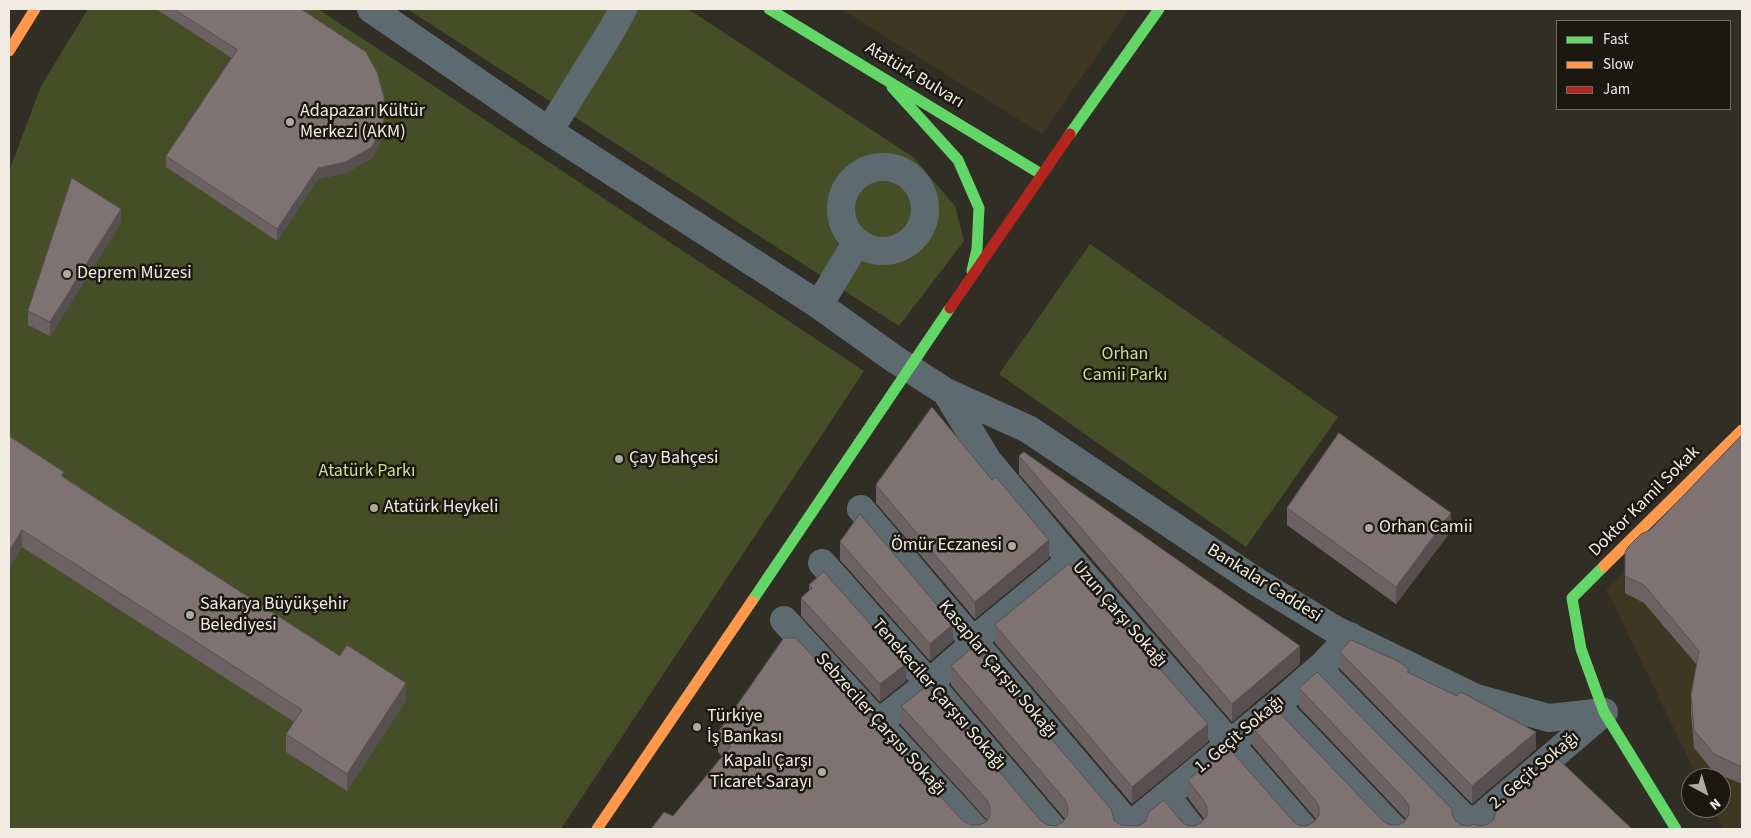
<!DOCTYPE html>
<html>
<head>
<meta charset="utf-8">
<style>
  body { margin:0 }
  #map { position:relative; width:1751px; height:838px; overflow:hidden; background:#312e25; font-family:"Source Sans 3",sans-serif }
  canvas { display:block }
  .frame { position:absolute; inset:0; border:10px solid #f0ece2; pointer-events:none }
  .legend { position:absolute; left:1556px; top:20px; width:175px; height:90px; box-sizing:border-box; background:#1b1811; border:1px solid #706d65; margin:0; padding:6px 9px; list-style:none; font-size:15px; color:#f0ece2 }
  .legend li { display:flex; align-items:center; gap:10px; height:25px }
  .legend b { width:25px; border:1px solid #706d65 }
  .north { position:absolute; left:1681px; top:768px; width:50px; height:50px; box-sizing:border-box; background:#1b1811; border:1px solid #706d65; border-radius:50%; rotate:141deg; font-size:14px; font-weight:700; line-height:20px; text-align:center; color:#f0ece2 }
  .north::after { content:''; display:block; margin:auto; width:18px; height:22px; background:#adaaa0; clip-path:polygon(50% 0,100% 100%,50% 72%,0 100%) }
</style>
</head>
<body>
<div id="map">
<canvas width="1751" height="838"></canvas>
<div class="frame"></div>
<ul class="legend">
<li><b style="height:6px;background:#63d668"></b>Fast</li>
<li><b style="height:6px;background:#ff974d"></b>Slow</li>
<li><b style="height:6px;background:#b3261e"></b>Jam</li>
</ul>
<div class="north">N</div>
</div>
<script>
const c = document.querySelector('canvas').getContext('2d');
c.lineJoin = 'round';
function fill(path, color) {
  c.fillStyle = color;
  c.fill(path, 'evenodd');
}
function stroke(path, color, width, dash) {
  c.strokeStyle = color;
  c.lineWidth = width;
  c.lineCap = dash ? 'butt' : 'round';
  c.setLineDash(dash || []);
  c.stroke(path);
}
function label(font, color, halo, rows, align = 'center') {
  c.font = font + ' "Source Sans 3",sans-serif';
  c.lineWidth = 5;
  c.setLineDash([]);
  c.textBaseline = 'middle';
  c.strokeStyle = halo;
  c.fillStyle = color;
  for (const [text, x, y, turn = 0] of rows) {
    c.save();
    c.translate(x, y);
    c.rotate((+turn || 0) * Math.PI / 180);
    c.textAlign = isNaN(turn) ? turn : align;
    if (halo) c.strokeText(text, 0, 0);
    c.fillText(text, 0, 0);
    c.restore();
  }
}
fill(new Path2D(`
  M841,9H1129L1042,134Z
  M1742,460V829H1723L1713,808H1721V778H1698L1606,589Z`), '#3e3722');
fill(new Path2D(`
  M88,9H318L864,371L561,829H9V171L41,86Z
  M407,9H688L913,157L955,206L964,241L899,326Z
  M1090,244L1338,417L1246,547L999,374Z`), '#454e26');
stroke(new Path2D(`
  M371,9L549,131L819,305L893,358L946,392L1028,429L1257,582L1334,629L1476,698L1549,718L1604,712
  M549,131L613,28L623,9
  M841 209a42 42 0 1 1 84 0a42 42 0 1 1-84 0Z
  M819,305L856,243
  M946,392L988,461L1071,560L1304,829
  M861,509L1123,818L1134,829
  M822,563L929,683L1053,829
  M784,620L975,829
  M1324,664L1325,676L1461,815L1481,829
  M1278,704L1283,713L1394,829
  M886,717L929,683L968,649L979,636L1071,560
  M1166,796L1192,829
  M1126,829L1278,704L1324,664L1350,636
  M1467,829L1604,712`), '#5d6a70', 28);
stroke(new Path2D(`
  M769,9L1041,174
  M892,87L958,160L979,208L977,249L972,271
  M1070,134L1159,9
  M1604,566L1572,598L1581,649L1604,712L1676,829
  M752,601L950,308`), '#63d668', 11);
stroke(new Path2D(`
  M9,51L35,9
  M1604,566L1742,430
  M597,829L752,601`), '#ff974d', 11);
stroke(new Path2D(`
  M950,308L1070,134`), '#b3261e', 11);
fill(new Path2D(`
  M156,9H301L383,136L372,158L346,173L318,179L277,241L166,167V156L232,58Z
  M121,223L50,336L28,325V311Z
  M1742,435V784L1714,772L1694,748L1691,713V695L1697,665L1644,603L1625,593V552L1650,530Z
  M9,436L64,477L406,700L347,791L286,752V734L294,722L22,547L9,568Z
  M1019,456L1300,664L1232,722L1019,474Z
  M876,485L1049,558L975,619L876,503Z
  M1287,508L1451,531L1396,604L1287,525Z
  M840,542L953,641L930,661L840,560Z
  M809,585L906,681L880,702L801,616V598L809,591Z
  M995,625L1208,742L1132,804L995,643Z
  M1340,652L1409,673L1536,749L1472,804L1340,669Z
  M951,666L1114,820L1121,825L1138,826L1180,820L1186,825L1194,826L1201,823L1204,819L1188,798V780L1293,821L1298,825L1306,826L1314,822L1316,819L1252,745V727L1383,821L1390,825H1398L1404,822L1406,819L1405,818L1299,707V688L1452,814L1455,820L1461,825L1480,826L1488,824L1494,819L1496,814V806L1632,829H651L673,816L722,756L718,752V733L963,821L971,825H979L986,822L987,820L901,725V706L1041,821L1048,825L1056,826L1063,822L1065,819L951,685Z`), '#6c6263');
fill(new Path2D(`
  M384,97L383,136L372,158L346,173L318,179L277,241V229L318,168Z
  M121,209V223L50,336V322Z
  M1451,513V531L1396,604V587Z
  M22,530V547L9,568V551Z
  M1049,540V558L975,619V602Z
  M953,624V641L930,661V644Z
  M1300,646V664L1232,722V704Z
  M906,664V681L880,702V684Z
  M406,683V700L347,791V774Z
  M1208,724V742L1132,804V787Z
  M1536,732V749L1472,804V786Z`), '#585050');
const building = new Path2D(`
  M174,9H301L366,52L377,72L384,97L383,125L372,147L346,162L318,168L277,229L166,156L237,50Z
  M72,178L121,209L50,322L28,311Z
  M932,407L992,480L996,477L1049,540L975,602L876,485Z
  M1339,433L1451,513L1396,587L1287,508Z
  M1742,435V767L1714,754L1694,730L1691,695L1699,651L1644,585L1625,576V552L1628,547L1641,534L1650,530Z
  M9,436L64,472L61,476L340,656L347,645L406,683L347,774L286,734L302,710L22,530L9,551Z
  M1024,452L1300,646L1232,704L1019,456Z
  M860,514L953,624L930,644L840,542Z
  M1069,564L1208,724L1132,787L995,625Z
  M824,572L906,664L880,684L801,598L812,588L809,585Z
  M784,638H796L963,821L971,825H979L986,822L990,816V808L987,800L901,706L927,686L1041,821L1048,825L1056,826L1063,822L1067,816L1068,808L1065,800L951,666L973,647L1111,809L1114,820L1121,825L1138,826L1145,822L1149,812L1164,800L1180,820L1186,825L1194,826L1201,823L1207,816V808L1204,801L1188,780L1228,747L1293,821L1298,825L1306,826L1314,822L1319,815V808L1316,801L1252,727L1275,708L1383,821L1390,825H1398L1404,822L1409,814V806L1405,800L1299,688L1317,672L1452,809V814L1455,820L1461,825L1469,826L1474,824L1480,826L1488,824L1494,819L1496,812V806L1555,756L1632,829H651L664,812L673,816L731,746L718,733Z
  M1351,640L1400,662L1409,670L1407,672L1457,696L1461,692L1536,732L1472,786L1340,652Z`);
fill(building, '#7e7273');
stroke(building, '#585050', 1);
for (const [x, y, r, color] of [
  [290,122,5,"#adaaa0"],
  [67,274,5,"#adaaa0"],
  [619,459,5,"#adaaa0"],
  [374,508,5,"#adaaa0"],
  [1369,528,5,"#adaaa0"],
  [1012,546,5,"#adaaa0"],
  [190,615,5,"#adaaa0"],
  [697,727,5,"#adaaa0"],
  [822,772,5,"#adaaa0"]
]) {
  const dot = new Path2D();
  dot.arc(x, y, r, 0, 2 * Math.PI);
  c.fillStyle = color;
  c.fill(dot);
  stroke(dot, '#1b1811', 2);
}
label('18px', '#f0ece2', '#1b1811', [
  ["Atatürk Bulvarı",914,76,31],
  ["Doktor Kamil Sokak",1645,502,-45],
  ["Bankalar Caddesi",1264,584,32],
  ["Uzun Çarşı Sokağı",1119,615,49],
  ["Kasaplar Çarşısı Sokağı",997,670,50],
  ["Tenekeciler Çarşısı Sokağı",938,695,49],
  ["Sebzeciler Çarşısı Sokağı",880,725,48],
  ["1. Geçit Sokağı",1240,735,-40],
  ["2. Geçit Sokağı",1535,771,-40]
]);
label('18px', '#f0ece2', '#1b1811', [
  ["Adapazarı Kültür",300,112],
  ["Merkezi (AKM)",300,133],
  ["Deprem Müzesi",77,274],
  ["Çay Bahçesi",629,459],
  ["Atatürk Heykeli",384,508],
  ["Orhan Camii",1379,528],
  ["Ömür Eczanesi",1002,546,"right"],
  ["Sakarya Büyükşehir",200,605],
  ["Belediyesi",200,626],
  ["Türkiye",707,717],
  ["İş Bankası",707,738],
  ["Kapalı Çarşı",812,762,"right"],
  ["Ticaret Sarayı",812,783,"right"]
], 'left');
label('18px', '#cadf93', '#1b1811', [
  ["Orhan",1125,355],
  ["Camii Parkı",1125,376],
  ["Atatürk Parkı",367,472]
]);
</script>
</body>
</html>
